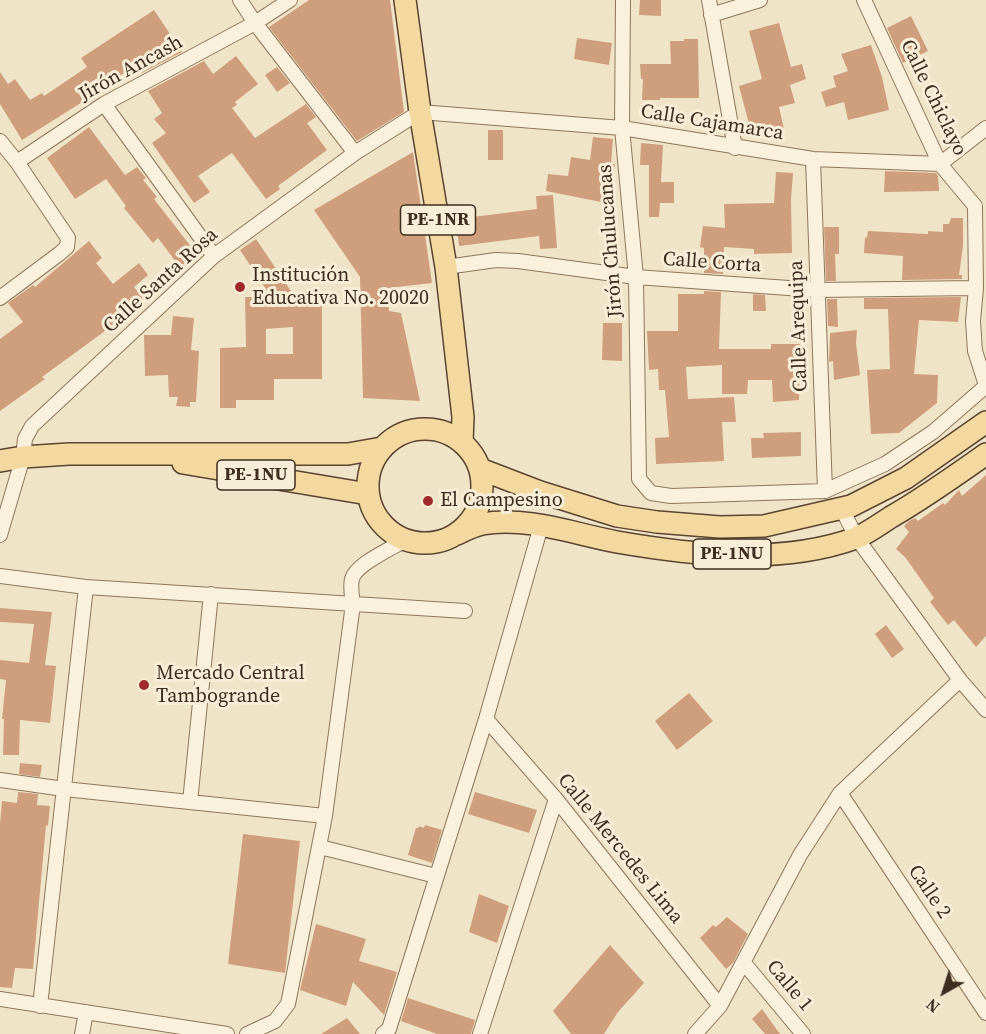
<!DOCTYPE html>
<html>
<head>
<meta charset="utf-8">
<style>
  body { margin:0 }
  #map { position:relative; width:986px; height:1034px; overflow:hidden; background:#f0e4c8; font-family:"Source Serif 4",serif }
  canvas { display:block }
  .north { position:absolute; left:914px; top:962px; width:60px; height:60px; -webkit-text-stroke:4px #f7eed8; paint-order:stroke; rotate:219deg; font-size:16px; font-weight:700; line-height:24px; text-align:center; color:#3d2e20 }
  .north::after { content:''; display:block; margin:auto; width:21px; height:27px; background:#3d2e20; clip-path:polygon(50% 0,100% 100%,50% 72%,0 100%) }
</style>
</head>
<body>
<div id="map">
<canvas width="986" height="1034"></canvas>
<div class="north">N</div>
</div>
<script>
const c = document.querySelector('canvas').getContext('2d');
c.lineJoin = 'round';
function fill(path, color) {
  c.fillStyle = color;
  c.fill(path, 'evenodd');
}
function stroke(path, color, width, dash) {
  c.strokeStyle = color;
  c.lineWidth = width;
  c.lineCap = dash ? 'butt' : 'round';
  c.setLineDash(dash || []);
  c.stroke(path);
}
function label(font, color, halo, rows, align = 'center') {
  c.font = font + ' "Source Serif 4",serif';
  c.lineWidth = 6;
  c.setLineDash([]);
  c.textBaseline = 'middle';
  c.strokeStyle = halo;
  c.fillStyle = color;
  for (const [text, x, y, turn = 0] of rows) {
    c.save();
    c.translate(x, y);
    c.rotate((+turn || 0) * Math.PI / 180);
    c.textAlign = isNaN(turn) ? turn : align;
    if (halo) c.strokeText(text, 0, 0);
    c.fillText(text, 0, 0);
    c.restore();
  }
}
fill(new Path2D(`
  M309,0H390L404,112L357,141L269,27Z
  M640,0H661V16L639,15Z
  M154,10L182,52L142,73L136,65L108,84L102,75L77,91L84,101L22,140L0,104V72L8,84L15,79L30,100L42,93L44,96L87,67L81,58Z
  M911,16L928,51L903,63L887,28Z
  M779,23L791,67L802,64L806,79L790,85L795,103L779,107L784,129L752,135L739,86L762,79L749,31Z
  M577,38L612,43L609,65L574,59Z
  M684,39H698L699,98H660V100H642L643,79H641L640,64H671L670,41H684Z
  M871,45L882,77L889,110L848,120L844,102L826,107L821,92L836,87L833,76L848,71L841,54Z
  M236,56L258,84L235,102L237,105L232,108L255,138L306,104L316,117L307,123L327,150L278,186L280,189L266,199L232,153L198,176L210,192L194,203L152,143L166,133L154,119L162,113L148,91L204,61L213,74Z
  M277,67L290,83L277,92L265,75Z
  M89,127L125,175L137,167L146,178L143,180L157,197L154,199L199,257L182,270L158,238L153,243L124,208L126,206L106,179L75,199L47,158Z
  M488,130H503V160H488Z
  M593,137L613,139L611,164H615L612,184H614L611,204L546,191L548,174L568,176L571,157L590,160Z
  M641,143L663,145L661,182H674V203H660L659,217H649V165H640Z
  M413,152L432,283L388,288L389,311L401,313L420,401L363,398L360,277L314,210Z
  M885,171L936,173L938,176L939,191L884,192Z
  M776,172L793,173L791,200L792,253L754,254V249L724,247L723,274L704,273V248L700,247L703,226L725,228L724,204L774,203Z
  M553,195L557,248L540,249L539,236L459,246L456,219L537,209L536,196Z
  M951,218H963V246L959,275H962V279L902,280L903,256L864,253L865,237L867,238L868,231L928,234V231L943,232V224H949Z
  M824,227H839V254H835L836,281H826Z
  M256,239L295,297L322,296V379H274V400H236V408H220V348L246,347L245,297H271L240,250ZM293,327V354H266V329Z
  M89,241L102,258L96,263L113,284L139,263L148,275L134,287L143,298L105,331L42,377L45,379L0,411V339L23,322L8,303L33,285L35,287Z
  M704,291L721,292L719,349H771V344H800L799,400L773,402L772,380H748L747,394H722V365L686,367L688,399L734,397L736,422H722L724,461L656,464L655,438L669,437L665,390H659L658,369L649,370L647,331H678V294H704Z
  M753,294L765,295L766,311H753Z
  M961,297L958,322L919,320L914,374L938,375L937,403L899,433L871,434L867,370L890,369L888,309H864V298Z
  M827,299H837L838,327L828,326Z
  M173,316L194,318L191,350L199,351L196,402H190V407L176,406L178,397H169L168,375L145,376L144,335H171Z
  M603,323H622V361L602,360Z
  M857,330L856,343L860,375L834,380L833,361L829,362L830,333Z
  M801,432V456L752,458L751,438H764L763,433Z
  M986,475V636L976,647L954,620L948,625L930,602L934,598L905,557L896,549L909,532L904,526L909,521L915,518L918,521L943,503L945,505L959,490L962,496Z
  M0,608L52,612L45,665L56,666L50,723L20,720L19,755H3L4,719H2L6,680L0,679V660L29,663L34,624L0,622Z
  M886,625L904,649L892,658L875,634Z
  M689,693L713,721L677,750L655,721Z
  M20,763L42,765L40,777L19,774Z
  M18,792L38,794L37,805L50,806L48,826L46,825L33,969L15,968L12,988L0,987V824L2,801L17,803Z
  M475,792L537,810L529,833L468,814Z
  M425,825L442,830L432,863L408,855L416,828H418L419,826L424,828Z
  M243,834L300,841L285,973L228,964Z
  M479,894L509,906L497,943L469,932Z
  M727,917L748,934L733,963L726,969L700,938L713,925L716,927Z
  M316,924L366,939L359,961L397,972L384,1015L353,982L346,1006L300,990Z
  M610,945L644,983L618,1012L604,1034H571L553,1011Z
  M408,998L475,1020L471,1034H437L401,1021Z
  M762,1009L780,1034H765L752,1019Z
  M347,1018L360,1034H321Z`), '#cf9f7d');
const minor = new Path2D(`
  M240,0L255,23L355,153
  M623,0L622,128L636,277L639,479L651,493L671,496L825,491L885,464L933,432L986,386
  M709,0L735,148
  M864,0L940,164L975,206L976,288L973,321L975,351L986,385
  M711,15L760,0
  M104,104L214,256
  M0,141L17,162L68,238L67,247L59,254L0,298
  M813,159L825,491
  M17,162L104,104L255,23L290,0
  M446,267L496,260L518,261L636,277L816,290L976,288
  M842,509L856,537L960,680L986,710
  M0,535L23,457L25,439L32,426L214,256L355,153L420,112L622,128L813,159L940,164L986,128
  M0,576L86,587L465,611
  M486,719L556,799L720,1006
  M0,780L64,789L325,816
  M840,793L986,1013
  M190,802L211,594
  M320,847L436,876
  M744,963L803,1034
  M0,999L227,1034
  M40,1006L86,587
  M82,1034L86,1012
  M247,1034L275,1021L288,1004L325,816L353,604C352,596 350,587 352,579C356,564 391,549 405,540
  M383,1034L389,1029L486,719L541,526
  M480,1034L556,799
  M695,1034L720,1006L800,855L840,793L960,680`);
const primary = new Path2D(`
  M405,0L420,112L446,267L463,417L462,442
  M368 486a57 57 0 1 1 114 0a57 57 0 1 1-114 0Z
  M0,461L23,457L69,454H348L382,448
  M183,463L368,494
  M480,469L540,492L617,516L657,522L720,527L764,526L851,506L906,478L986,422
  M457,534C465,530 473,526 482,524C527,516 574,534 617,542C692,555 782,565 856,538C868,533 880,524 891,517C924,498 955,476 986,454`);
stroke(minor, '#8d765c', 16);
stroke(primary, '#5b4430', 24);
stroke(minor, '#faf1dc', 14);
stroke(primary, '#f3d9a0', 21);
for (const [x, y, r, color] of [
  [240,287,6,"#9e2a2b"],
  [428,501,6,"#9e2a2b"],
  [144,685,6,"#9e2a2b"]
]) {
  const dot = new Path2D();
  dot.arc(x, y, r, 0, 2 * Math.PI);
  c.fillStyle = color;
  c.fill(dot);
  stroke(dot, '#f7eed8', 2);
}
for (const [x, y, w] of [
  [438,220,75],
  [256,475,78],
  [732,554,78]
]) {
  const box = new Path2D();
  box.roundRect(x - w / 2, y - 15, w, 30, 4.5);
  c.fillStyle = '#f7eed8';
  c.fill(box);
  stroke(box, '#3d2e20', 1.5);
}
label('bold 18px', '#3d2e20', null, [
  ["PE-1NR",438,220],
  ["PE-1NU",256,475],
  ["PE-1NU",732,554]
]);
label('20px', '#3d2e20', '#f7eed8', [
  ["Jirón Ancash",131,69,-29],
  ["Calle Chiclayo",933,98,64],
  ["Calle Cajamarca",712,123,9],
  ["Jirón Chulucanas",611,241,-94],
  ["Calle Corta",712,263,4],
  ["Calle Santa Rosa",161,281,-42],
  ["Calle Arequipa",799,326,-92],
  ["Calle Mercedes Lima",620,849,51],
  ["Calle 2",929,892,56],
  ["Calle 1",789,986,50]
]);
label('20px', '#3d2e20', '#f7eed8', [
  ["Institución",252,276],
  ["Educativa No. 20020",252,299],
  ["El Campesino",440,501],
  ["Mercado Central",156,674],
  ["Tambogrande",156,697]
], 'left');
</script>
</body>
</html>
